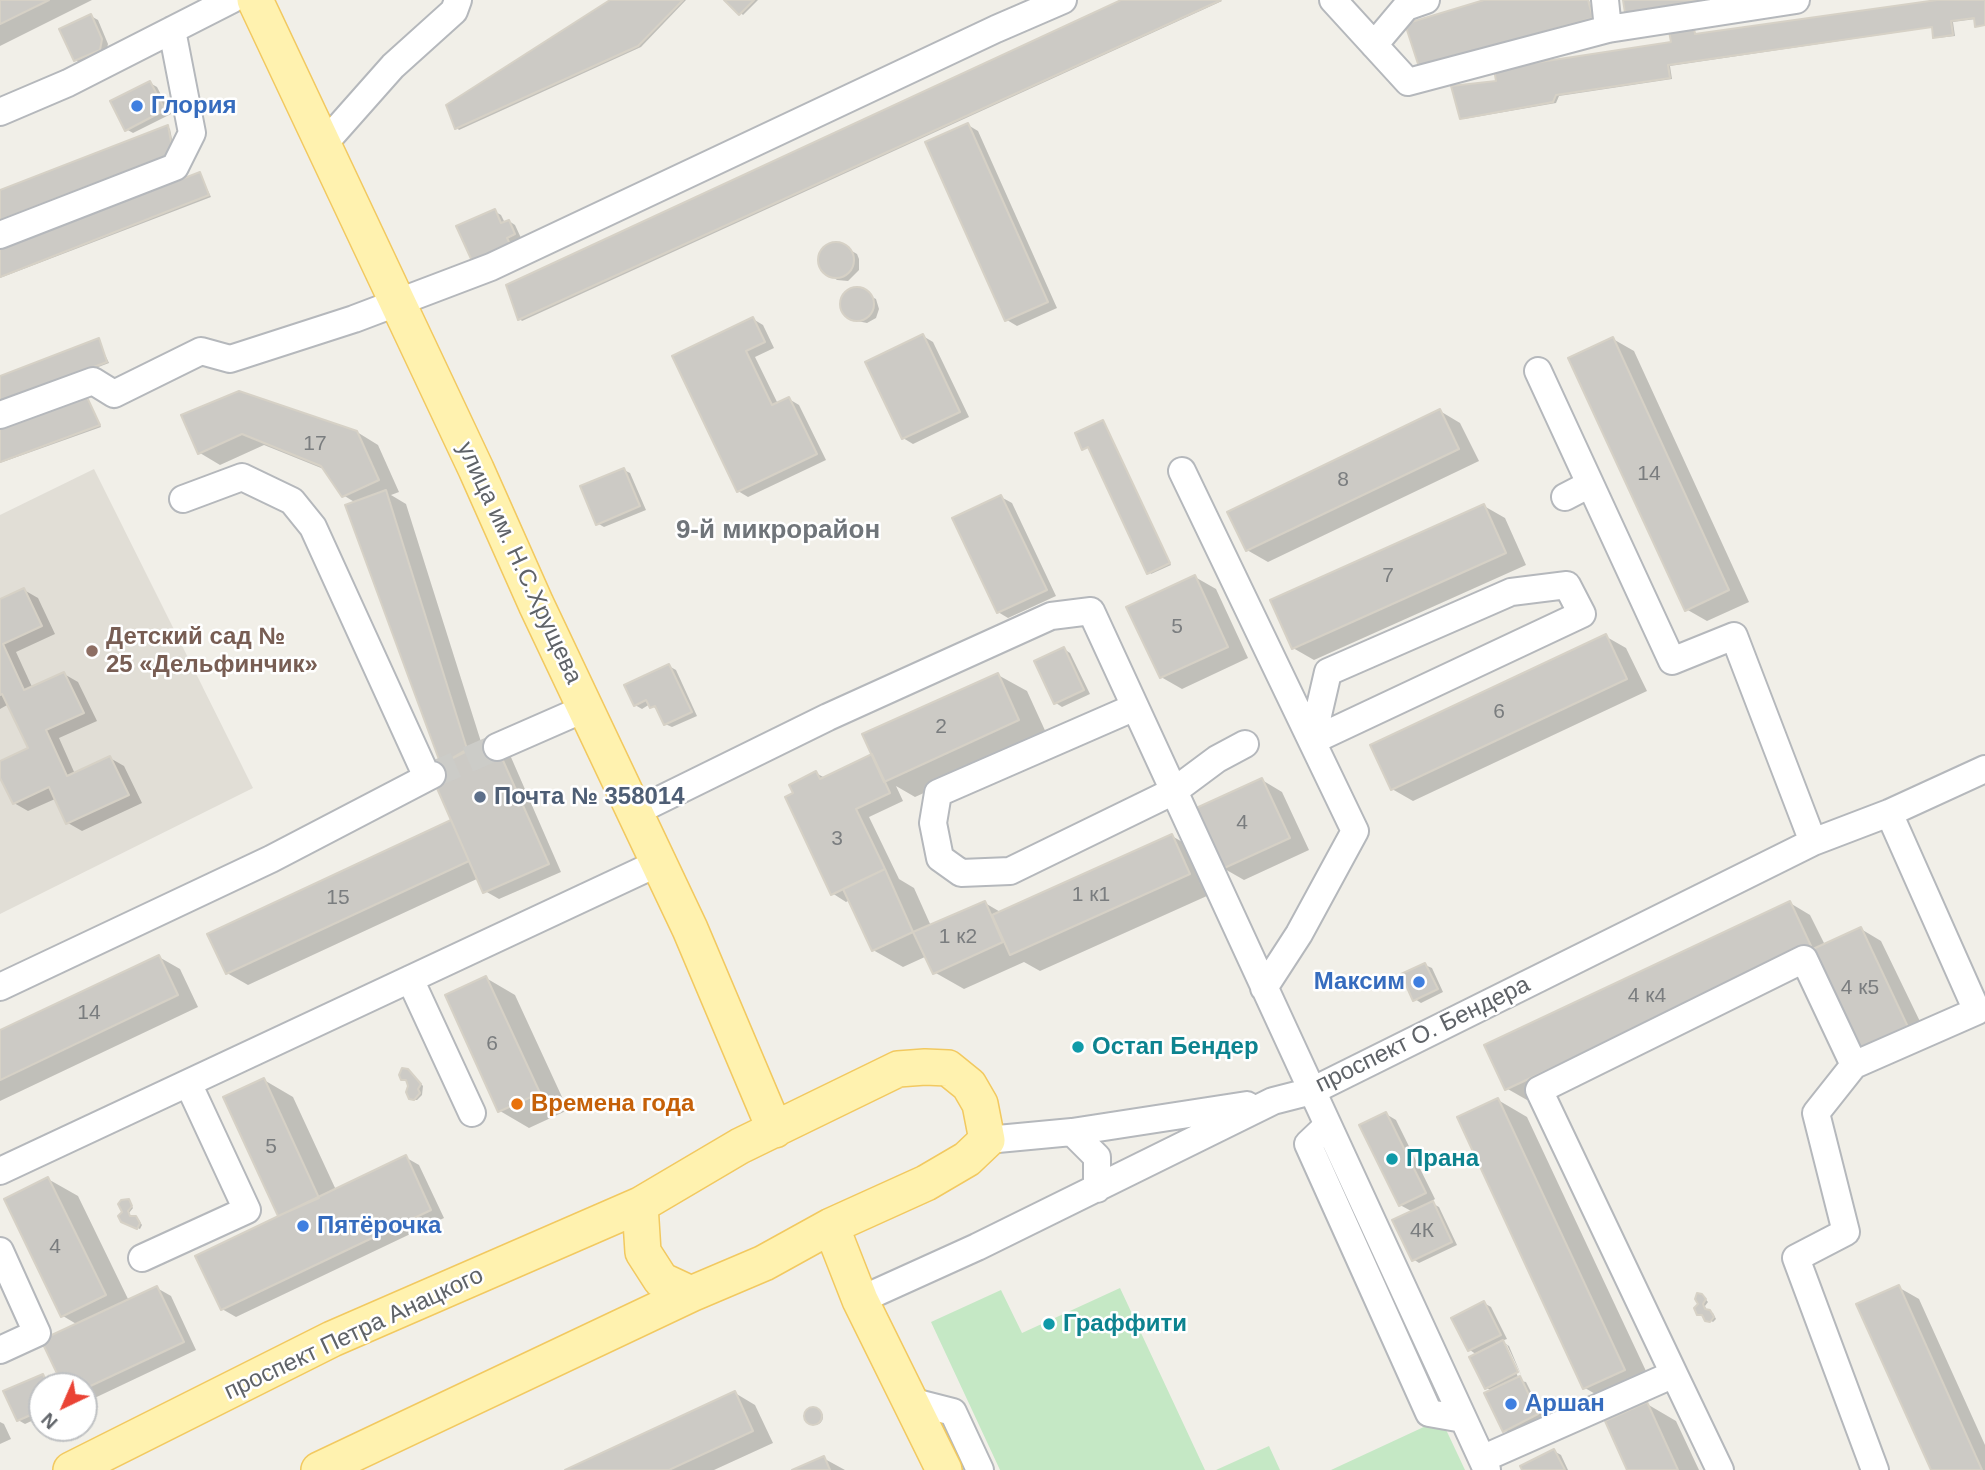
<!DOCTYPE html>
<html>
<head>
<meta charset="utf-8">
<style>
  body { margin:0 }
  #map { position:relative; width:1985px; height:1470px; overflow:hidden; background:#f1efe8; font-family:Arial,sans-serif }
  canvas { display:block }
  .north { position:absolute; left:28px; top:1372px; width:70px; height:70px; box-sizing:border-box; background:#fff; border:2px solid #bfc1c3; border-radius:50%; rotate:224deg; font-size:19px; font-weight:700; line-height:28px; text-align:center; color:#5f6368 }
  .north::after { content:''; display:block; margin:auto; width:24px; height:32px; background:#ea4335; clip-path:polygon(50% 0,100% 100%,50% 72%,0 100%) }
</style>
</head>
<body>
<div id="map">
<canvas width="1985" height="1470"></canvas>
<div class="north">N</div>
</div>
<script>
const c = document.querySelector('canvas').getContext('2d');
c.lineJoin = 'round';
function fill(path, color) {
  c.fillStyle = color;
  c.fill(path, 'evenodd');
}
function stroke(path, color, width, dash) {
  c.strokeStyle = color;
  c.lineWidth = width;
  c.lineCap = dash ? 'butt' : 'round';
  c.setLineDash(dash || []);
  c.stroke(path);
}
function label(font, color, halo, rows, align = 'center') {
  c.font = font + ' Arial,sans-serif';
  c.lineWidth = 5;
  c.setLineDash([]);
  c.textBaseline = 'middle';
  c.strokeStyle = halo;
  c.fillStyle = color;
  for (const [text, x, y, turn = 0] of rows) {
    c.save();
    c.translate(x, y);
    c.rotate((+turn || 0) * Math.PI / 180);
    c.textAlign = isNaN(turn) ? turn : align;
    if (halo) c.strokeText(text, 0, 0);
    c.fillText(text, 0, 0);
    c.restore();
  }
}
fill(new Path2D(`
  M94,469L253,788L0,914V515Z`), '#e1ded6');
fill(new Path2D(`
  M1120,1288L1205,1470H1000L931,1322L1001,1290L1022,1333Z
  M1441,1419L1465,1470H1331Z
  M1269,1446L1280,1470H1216Z`), '#c5e8c5');
fill(new Path2D(`
  M0,0H92L0,46Z
  M613,0H686L641,47L459,130L457,128Z
  M727,0H758L743,15Z
  M1126,0L1222,1L522,321L520,319L508,286Z
  M1490,0H1589L1595,19L1423,68Z
  M1949,0H1985V26H1977L1976,19L1953,22L1955,36L1938,38L1935,37L1934,27L1670,66L1672,79L1559,96L1556,103L1464,119L1462,118L1498,83L1673,44L1694,30L1697,36Z
  M91,16L98,20L108,44L106,53L82,64L75,60Z
  M150,83L157,87L171,114L133,133L126,129Z
  M968,125L978,131L1057,308L1017,326L1007,320Z
  M168,127L170,129L175,154L0,223V192Z
  M200,174L211,197L0,278V251Z
  M494,211L501,215L505,223L509,221L515,225L521,238L513,242L515,248L480,264Z
  M840,244L857,254L859,259V270L848,281L837,280L822,269L820,258L821,253L829,246Z
  M856,289L876,299L879,309L876,318L867,323L857,321L850,317L846,314L842,305L844,296Z
  M753,319L763,325L774,348L755,357L778,404L789,399L799,405L826,460L748,497L738,491L674,357Z
  M923,336L933,342L969,417L913,444L903,438Z
  M1613,339L1634,351L1749,602L1707,621L1686,609Z
  M98,340L109,363L0,404V378Z
  M86,397L101,427L0,463V430Z
  M1440,411L1460,423L1479,461L1268,562L1247,550Z
  M184,416L357,432L378,445L399,492L391,495L406,504L482,745L507,748L561,872L499,899L485,891L479,878L248,985L227,973L454,821L443,765L356,503L343,495L326,470L264,445L220,465L200,453Z
  M1103,422L1171,565L1151,574L1090,448H1084Z
  M624,470L630,473L646,510L604,527L597,523Z
  M1001,497L1012,503L1056,596L1008,618L998,612Z
  M1484,506L1505,518L1526,565L1314,660L1293,648Z
  M1195,577L1216,589L1248,658L1182,689L1161,677Z
  M24,590L38,598L55,634L16,652L33,689L64,674L78,682L97,721L59,738L75,774L110,758L124,766L142,803L82,831L68,823L55,799L28,811L14,803L0,773V763L30,749L9,704L0,709V601Z
  M1605,636L1626,648L1647,691L1413,801L1392,789Z
  M1064,649L1070,653L1090,694L1062,707L1056,703Z
  M669,666L676,670L697,716L672,727L665,724L659,711L650,704L642,709L635,705Z
  M998,675L1027,691L1048,737L915,797L896,786L903,801L869,817L899,879L914,888L931,926L985,903L1002,913L1172,836L1201,853L1218,891L1040,971L1024,962L964,989L934,972L927,956L903,967L873,950L850,900L846,902L832,893L795,794L816,773L825,778L871,756Z
  M1262,780L1282,792L1309,850L1244,880L1223,868Z
  M1790,903L1810,915L1825,945L1861,929L1881,941L1928,1038L1882,1060L1821,962L1527,1100L1506,1088Z
  M159,957L180,969L198,1007L0,1101V1032Z
  M1425,965L1432,968L1443,992L1421,1003L1415,999Z
  M486,978L515,995L568,1110L529,1128L500,1111Z
  M411,1073L423,1086L422,1095L417,1100H413L408,1081L402,1079Z
  M264,1080L293,1097L336,1190L405,1157L419,1165L444,1218L236,1317L222,1309L281,1217L225,1098Z
  M1498,1100L1527,1117L1653,1386L1614,1405L1585,1388Z
  M1386,1114L1396,1120L1435,1199L1430,1202L1439,1207L1457,1245L1419,1263L1413,1259V1212L1400,1205Z
  M48,1179L78,1196L129,1301L157,1288L171,1296L196,1350L84,1403V1386H65L78,1325L63,1316Z
  M128,1201L133,1208L129,1213L132,1218L139,1220L142,1225L140,1229L126,1223Z
  M1898,1287L1919,1299L1985,1445V1470H1933Z
  M1702,1295L1708,1302L1705,1306L1707,1311L1713,1313L1716,1319L1713,1322L1698,1313Z
  M1484,1303L1491,1307L1507,1339L1501,1341L1509,1346L1522,1377L1507,1345H1503L1520,1381L1526,1382L1544,1418L1511,1434L1504,1430L1493,1391L1486,1388L1477,1355L1470,1350L1454,1319Z
  M43,1376L49,1379L52,1386H42V1416L25,1424L18,1420Z
  M735,1393L755,1405L773,1443L714,1470H569Z
  M1647,1404L1676,1421L1699,1470H1629Z
  M807 1417a8 8 0 1 1 16 0a8 8 0 1 1-16 0Z
  M0,1422L4,1424L11,1439L0,1444Z
  M1554,1451L1561,1455L1568,1470H1524Z
  M823,1458L845,1470H796Z`), '#0003');
const building = new Path2D(`
  M0,0H49L0,24Z
  M610,0H683L638,46L455,129L446,105Z
  M724,0H754L739,15Z
  M1121,0H1221L518,320L506,285Z
  M1484,0H1588L1593,18L1419,67L1405,24Z
  M1623,0H1709L1625,13Z
  M1937,0H1985V25L1975,27L1974,18L1951,21L1953,35L1933,38L1932,27L1668,65L1670,78L1556,95L1553,102L1460,119L1451,86L1496,81L1494,69L1671,42L1669,31L1694,28L1695,34Z
  M91,14L102,39L100,50L74,61L59,29Z
  M150,81L165,110L125,131L110,101Z
  M968,123L1048,302L1005,321L925,142Z
  M168,125L173,153L0,220V190Z
  M200,172L209,195L0,277V249Z
  M495,209L501,223L509,220L515,234L507,238L510,244L472,261L456,226Z
  M818 260a18 18 0 1 1 36 0a18 18 0 1 1-36 0Z
  M840 304a17 17 0 1 1 34 0a17 17 0 1 1-34 0Z
  M753,317L765,342L746,351L772,405L789,397L817,454L737,492L672,356Z
  M923,334L960,412L902,439L865,362Z
  M1613,337L1729,590L1685,611L1568,358Z
  M99,338L107,362L0,402V376Z
  M239,391L357,431L379,480L342,497L321,466L242,434L198,454L181,415Z
  M86,395L100,425L0,462V428Z
  M1440,409L1459,449L1246,551L1227,512Z
  M1103,420L1170,563L1147,574L1088,447L1082,450L1075,433Z
  M624,468L640,506L596,525L580,486Z
  M386,490L467,749L441,765L345,505Z
  M1001,495L1047,590L997,613L952,518Z
  M1484,504L1506,553L1292,649L1270,600Z
  M1195,575L1228,647L1160,678L1126,607Z
  M24,588L42,626L3,644L24,690L64,672L84,713L46,730L67,776L110,756L129,795L66,824L49,787L13,804L0,778V761L28,748L2,694L0,695V599Z
  M1606,634L1627,679L1391,790L1370,745Z
  M1064,647L1084,690L1054,704L1034,661Z
  M669,664L692,712L664,725L655,706L650,708L646,700L634,706L624,685Z
  M998,673L1019,720L884,782L862,734Z
  M493,738L549,864L483,893L429,770Z
  M872,754L890,793L856,809L885,869L831,895L785,797L793,793L789,785L816,771L820,779Z
  M1262,778L1290,838L1222,869L1194,809Z
  M451,820L469,861L226,974L207,934Z
  M1172,834L1190,874L1010,955L992,915Z
  M885,869L913,932L872,951L843,889Z
  M985,901L1003,942L933,974L913,932Z
  M1790,901L1811,946L1505,1090L1484,1045Z
  M1861,927L1908,1027L1860,1049L1813,949Z
  M159,955L178,995L0,1080V1030Z
  M1425,963L1438,989L1413,1001L1401,974Z
  M486,976L540,1093L498,1112L445,995Z
  M402,1068L408,1069L421,1084L418,1089L420,1093L414,1100L409,1099L406,1092L408,1086L406,1080H401L399,1075Z
  M264,1078L319,1198L278,1216L223,1097Z
  M1498,1098L1625,1370L1583,1389L1457,1117Z
  M1386,1112L1426,1193L1399,1206L1359,1125Z
  M406,1155L431,1210L221,1310L195,1256Z
  M48,1177L106,1295L61,1317L4,1199Z
  M129,1199L132,1206L128,1211L130,1216H136L140,1223L137,1229L121,1222L118,1216L122,1212L118,1204L121,1200Z
  M1433,1201L1452,1242L1412,1261L1392,1220Z
  M1899,1285L1982,1470H1931L1856,1304Z
  M157,1286L184,1342L84,1389V1386H63L41,1340Z
  M1697,1293L1702,1294L1706,1299L1703,1304L1705,1309L1710,1310L1714,1317L1710,1322L1705,1321L1702,1315H1697L1694,1308L1698,1304L1695,1299Z
  M1484,1301L1501,1335L1468,1351L1451,1318Z
  M1503,1340L1518,1372L1485,1389L1469,1357Z
  M43,1374L48,1386H42V1410L17,1421L3,1391Z
  M1520,1376L1538,1414L1503,1432L1484,1393Z
  M735,1391L753,1431L669,1470H565Z
  M1647,1402L1678,1470H1627L1605,1421Z
  M804 1416a9 9 0 1 1 18 0a9 9 0 1 1-18 0Z
  M1554,1449L1565,1470H1522L1520,1466Z
  M824,1456L830,1470H792Z`);
fill(building, '#cccac5');
stroke(building, '#d6d1c6', 2);
stroke(new Path2D(`
  M432,775L497,747`), '#ccccc8', 26, [26, 13]);
const minor = new Path2D(`
  M1333,0L1408,82L1608,29L1796,0
  M1605,0L1608,29
  M1374,45L1406,7L1426,0
  M0,112L68,83L231,0
  M323,145L393,66L454,11L458,0
  M0,235L175,167L192,133L172,30
  M1538,371L1672,661L1734,636L1813,842
  M0,415L93,381L114,394L201,351L230,359L354,319L491,267L996,29L1063,0
  M1182,471L1355,831L1299,934L1264,988
  M1565,497L1590,484
  M183,499L242,477L292,501L313,527L427,777
  M1567,585L1582,614L1312,741L1328,672L1511,592Z
  M1135,707L938,793L933,823L940,858L961,873L1010,871L1174,791L1217,759L1245,744
  M497,747L586,708
  M635,812L828,717L1051,616L1091,611L1487,1470
  M410,979L472,1113
  M0,987L271,859L432,775
  M1854,1065L1816,1113L1846,1232L1796,1258L1875,1470
  M1328,1125L1308,1144L1429,1413L1463,1419
  M1072,1132L1097,1157V1189
  M987,1140L1072,1132L1247,1105
  M0,1171L658,863
  M0,1251L37,1333L0,1350
  M142,1258L247,1210L188,1083
  M860,1300L977,1247L1273,1101L1312,1091L1813,842L1889,813L1985,769
  M1674,1374L1720,1470
  M910,1401L953,1412L980,1470
  M1482,1459L1674,1374L1539,1090L1804,959L1854,1065L1977,1011L1889,813`);
const major = new Path2D(`
  M255,0L476,469L536,604L690,929L775,1130
  M925,1067L948,1068L969,1085L980,1104L987,1140L967,1159L926,1183L831,1226L764,1263L691,1294L661,1280L643,1252L640,1205L740,1146L898,1069Z
  M831,1226L860,1300L944,1470
  M71,1470L332,1339L640,1205
  M319,1470L691,1294`);
stroke(minor, '#b5b8bc', 30);
stroke(major, '#f2c960', 38);
stroke(minor, '#fff', 26);
stroke(major, '#fff2af', 35);
for (const [x, y, r, color] of [
  [137,106,7,"#3f7fe0"],
  [92,651,7,"#8d6e63"],
  [480,797,7,"#5c6f8a"],
  [1419,982,7,"#3f7fe0"],
  [1078,1047,7,"#0f9aa8"],
  [517,1104,7,"#e8710a"],
  [1392,1159,7,"#0f9aa8"],
  [303,1226,7,"#3f7fe0"],
  [1049,1324,7,"#0f9aa8"],
  [1511,1404,7,"#3f7fe0"]
]) {
  const dot = new Path2D();
  dot.arc(x, y, r, 0, 2 * Math.PI);
  c.fillStyle = color;
  c.fill(dot);
  stroke(dot, '#fff', 2.5);
}
label('21px', '#7a7d7f', null, [
  ["17",315,444],
  ["14",1649,474],
  ["8",1343,480],
  ["7",1388,576],
  ["5",1177,627],
  ["6",1499,712],
  ["2",941,727],
  ["4",1242,823],
  ["3",837,839],
  ["1 к1",1091,895],
  ["15",338,898],
  ["1 к2",958,937],
  ["4 к5",1860,988],
  ["4 к4",1647,996],
  ["14",89,1013],
  ["6",492,1044],
  ["5",271,1147],
  ["4К",1422,1231],
  ["4",55,1247]
]);
label('bold 24px', '#366cbe', '#fff', [
  ["Глория",151,106],
  ["Максим",1405,982,"right"],
  ["Пятёрочка",317,1226],
  ["Аршан",1525,1404]
], 'left');
label('24px', '#5f6368', '#fff', [
  ["улица им. Н.С.Хрущева",519,563,65],
  ["проспект О. Бендера",1423,1035,-26],
  ["проспект Петра Анацкого",354,1334,-25]
]);
label('bold 24px', '#785e54', '#fff', [
  ["Детский сад №",106,637],
  ["25 «Дельфинчик»",106,665]
], 'left');
label('bold 24px', '#4e5e75', '#fff', [
  ["Почта № 358014",494,797]
], 'left');
label('bold 24px', '#0d838f', '#fff', [
  ["Остап Бендер",1092,1047],
  ["Прана",1406,1159],
  ["Граффити",1063,1324]
], 'left');
label('bold 24px', '#c56008', '#fff', [
  ["Времена года",531,1104]
], 'left');
label('bold 26px', '#70757a', '#fff', [
  ["9-й микрорайон",778,531]
]);
</script>
</body>
</html>
